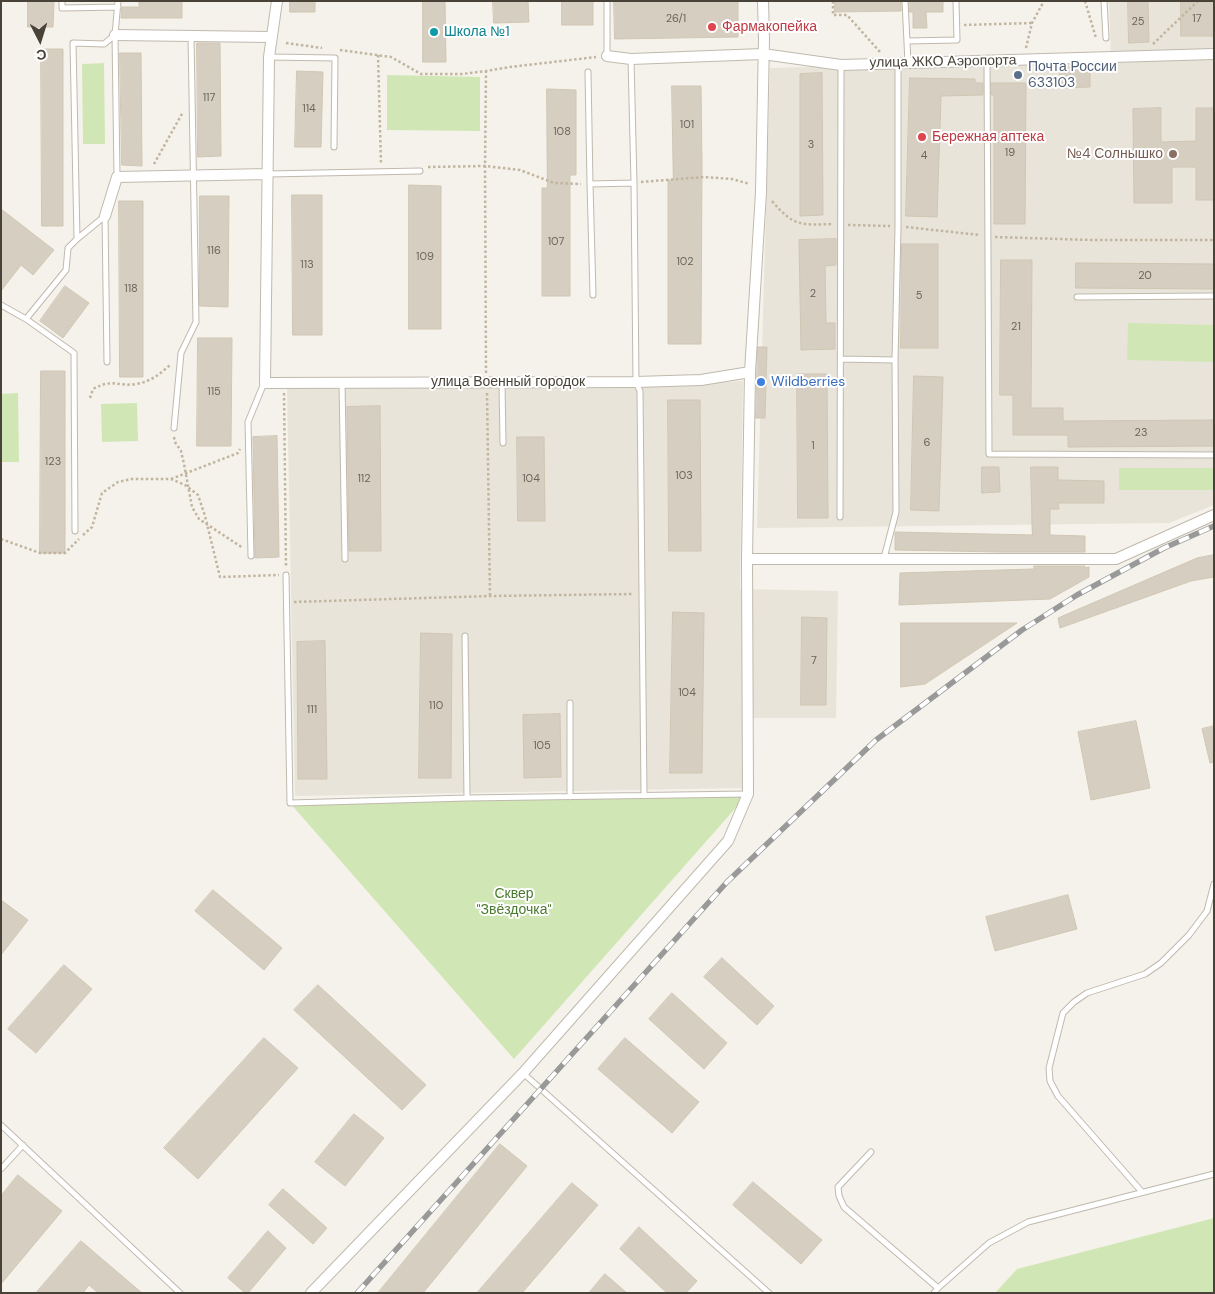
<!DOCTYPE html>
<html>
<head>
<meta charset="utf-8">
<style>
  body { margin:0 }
  #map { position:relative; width:1215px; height:1294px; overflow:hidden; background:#f5f2eb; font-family:"DM Sans",sans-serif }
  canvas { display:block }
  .frame { position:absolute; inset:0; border:2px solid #494239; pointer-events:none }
  .north { position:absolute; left:15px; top:15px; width:50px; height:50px; -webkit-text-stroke:4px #fff; paint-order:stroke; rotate:175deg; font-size:14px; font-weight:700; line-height:20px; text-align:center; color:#494239 }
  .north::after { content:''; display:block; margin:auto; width:18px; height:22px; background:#494239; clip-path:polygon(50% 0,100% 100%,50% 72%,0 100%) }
</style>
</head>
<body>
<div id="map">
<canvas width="1215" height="1294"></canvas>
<div class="frame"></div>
<div class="north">С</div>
</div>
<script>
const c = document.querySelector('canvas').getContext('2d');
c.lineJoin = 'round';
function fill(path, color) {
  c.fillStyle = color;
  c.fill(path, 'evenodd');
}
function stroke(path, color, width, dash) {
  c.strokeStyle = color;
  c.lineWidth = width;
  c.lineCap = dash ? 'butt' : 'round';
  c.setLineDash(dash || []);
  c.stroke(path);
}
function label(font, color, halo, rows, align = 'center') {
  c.font = font + ' "DM Sans",sans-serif';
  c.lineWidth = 4;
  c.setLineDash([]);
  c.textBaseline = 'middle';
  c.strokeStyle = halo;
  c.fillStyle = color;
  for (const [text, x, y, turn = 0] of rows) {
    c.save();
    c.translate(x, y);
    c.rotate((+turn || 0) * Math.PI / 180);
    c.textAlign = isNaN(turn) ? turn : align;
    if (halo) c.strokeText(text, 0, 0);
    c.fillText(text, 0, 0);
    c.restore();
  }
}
fill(new Path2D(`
  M1109,1H1214V505L1169,523L757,528L770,68L1111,59Z
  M743,381L740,589L838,591L836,718H743V788L295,796L287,387L649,386Z`), '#e8e4d9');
fill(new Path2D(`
  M104,63L105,144H83L82,64Z
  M387,75L480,77V131L387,130Z
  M1128,323L1214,325V362L1127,360Z
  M18,393L19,462H1V394Z
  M137,403L138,441L102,442L101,404Z
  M1119,468H1214V490H1119Z
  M748,794L514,1059L290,803Z
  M1214,1218V1293H995L1017,1269Z`), '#d0e7b5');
const building = new Path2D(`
  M28,1H54L53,27H28Z
  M139,1H182V18H121L122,7H139Z
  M290,1H315V12H290Z
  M423,1H445L446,62H423Z
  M493,1H528L529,22L494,23Z
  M562,1H593V25H562Z
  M614,1H738V37L615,39Z
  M835,1H901V11L835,12Z
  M909,1H943V12H926L927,28H913V12H910Z
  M1128,1H1148L1149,42L1129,43Z
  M1181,2H1214V36H1181Z
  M197,43H220L221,156L198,157Z
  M41,49H63V226H42Z
  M120,53H141L142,166L122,165Z
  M1060,67H1084V71H1090V87L1061,88Z
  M297,71L323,72L321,147H295Z
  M822,73L823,215L800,216V74Z
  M910,78L975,79V83H983V95L941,96L937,217L906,216Z
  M991,83H1026L1025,224H994V95H992Z
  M672,86H701L702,164L701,344H668V180H673Z
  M547,89L576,90V175H570V296H542V188H547Z
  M1161,108V142L1196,141V108H1214V200H1196V167H1172V203H1134L1133,109Z
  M409,185L441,186V329H409Z
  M292,195H322V335H293Z
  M200,196H229L228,307L200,306Z
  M119,201H143V377H120Z
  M1,209L54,250L33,275L21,265L1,291Z
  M836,239V265L825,266L826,323H835V349L801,350L799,240Z
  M902,244H938V348H901Z
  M1001,260H1032L1031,408H1063V421L1214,420V446L1068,447V435H1013V395H1000Z
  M1076,263L1214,264V289L1076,288Z
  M65,286L89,303L63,338L40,321Z
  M198,338H232L231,446H197Z
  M758,347H767L765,418H756Z
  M41,371H65V553H40Z
  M797,374H827L828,518H798Z
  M914,376L943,377L939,511L911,510Z
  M668,400H700L701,551H669Z
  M380,406L381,551H349L347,407Z
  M277,436L279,557L255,558L253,437Z
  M517,437H544L545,521H518Z
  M982,467H999L1000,492L982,493Z
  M1031,467H1058V480L1104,481V503H1058L1059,509H1050V535L1085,536V552H1000L895,550V532L1032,535Z
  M1214,555V577L1191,581L1060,628L1058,618L1197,558Z
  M1034,566H1085L1084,568L1089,567V577L1050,599L899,605L900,573L1034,569Z
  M673,612L704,613L702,773H670Z
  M802,617L827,618L826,705H801Z
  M901,623H1017L925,684L901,687Z
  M421,633L452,634L451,778H419Z
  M325,641L327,779H298L297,642Z
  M560,714L561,777L524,778L523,715Z
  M1136,721L1150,788L1091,800L1078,732Z
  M1214,726V762L1210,763L1202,729Z
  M213,890L282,948L264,970L195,911Z
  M1068,895L1077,929L995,951L986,917Z
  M1,900L28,920L1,955Z
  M722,958L774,1006L757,1025L704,977Z
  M64,965L92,989L36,1053L8,1029Z
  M318,985L426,1085L402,1110L294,1010Z
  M672,993L727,1043L704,1069L649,1019Z
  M264,1038L298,1068L198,1179L164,1148Z
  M625,1038L699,1102L672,1133L598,1069Z
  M354,1114L384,1138L345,1186L315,1162Z
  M500,1144L527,1166L423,1293H378Z
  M18,1175L62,1211L1,1284V1196Z
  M753,1182L822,1240L801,1264L733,1205Z
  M572,1183L598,1205L522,1293H477Z
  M283,1189L327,1228L313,1244L269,1205Z
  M639,1227L697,1281L686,1293H667L620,1249Z
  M268,1231L286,1248L248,1293H245L228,1278Z
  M81,1241L142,1293H98L89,1285L83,1293H36Z
  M605,1274L627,1293H589Z`);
fill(building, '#d6cec0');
stroke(building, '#d0c6b4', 1);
const service = new Path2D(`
  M62,1V8L118,7
  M607,1V56
  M905,1L908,63
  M1104,1L1106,38
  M907,41L957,40L956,1
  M269,57L335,58L334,147
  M631,59L634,183L636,382L640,391L644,795
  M987,61L989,454L1214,455
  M588,72L590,184
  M268,174L420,171
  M117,177L115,35L118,1
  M105,216L107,362
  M77,239L73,43L104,44L115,35
  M593,295L590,184L634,183
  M1077,297L1214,296
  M1,305L26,319L74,353L75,531
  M26,319L66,270L68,248L77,239L105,216
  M841,359L895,360
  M342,382L345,559
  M502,383L503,443
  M174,428L181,353L196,322L191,37
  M840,517L841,65
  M251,556L248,422L264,383
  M884,558L896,512L895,360L898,226V63
  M286,575L290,803L467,798L748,794
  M465,636L467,798
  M570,703V797
  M523,1073L769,1293
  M1,1125L180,1293
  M871,1152L838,1187L839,1196L844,1207L938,1288
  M1,1169L23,1145
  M1142,1192L1058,1096L1050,1081L1049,1068L1063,1013L1074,1002L1087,993L1145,974L1161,963L1189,935L1207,911L1214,884
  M934,1293L938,1288L989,1243L1028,1222L1214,1174`);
const minor = new Path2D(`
  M277,1L269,57L265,383L636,382L701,380L750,372
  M115,35L271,37
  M607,56L631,59L763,54L841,65L1214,54
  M105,216L117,177L268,174
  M747,559H1116L1214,515
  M311,1293L523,1073L728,841L748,794L747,559L750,372L761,192L764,39L763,1`);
stroke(service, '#c0b9ad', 7);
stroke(minor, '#c0b9ad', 12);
stroke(new Path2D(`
  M833,1V15H847L880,52
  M1085,1L1096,38
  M964,25L1032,23
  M286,43L322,48
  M1153,44L1198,1
  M1026,48L1032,23L1044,1
  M340,50L391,57L421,74H462L486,71L510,67L596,57
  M378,55L381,164
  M154,164L183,112
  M428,167L485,166L486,71
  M641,182L704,177L732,179L750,184
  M772,201C794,227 801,225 833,224
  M848,225L890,226
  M906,227L980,235
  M995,237L1092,240H1214
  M486,373L485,166L520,170L554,183L581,184
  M284,393L286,567
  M487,393L490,596
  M90,398L93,389C113,378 117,387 136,384C150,382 160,374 170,365
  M174,437L175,442L181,451L184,464L192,507L199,519L243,548
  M171,479L238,453L240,449
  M83,535L92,527L102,493L118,482L132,479H171L185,485L198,495L205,516L220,577L279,575
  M1,539L40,553H65L79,539
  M294,602L490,596L633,594`), '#c1b59f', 2.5, [2.5, 2.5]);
stroke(service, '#fff', 5);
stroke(minor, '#fff', 10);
const rail = new Path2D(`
  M357,1293L727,882L876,740L1022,630L1077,595L1164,548L1214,526`);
stroke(rail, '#999', 5.5);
stroke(rail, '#fff', 4, [11]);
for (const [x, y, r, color] of [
  [712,27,5,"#e0444e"],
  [434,32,5,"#0f9aa8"],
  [1018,75,5,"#5c6f8a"],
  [922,137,5,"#e0444e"],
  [1173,154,5,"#8d6e63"],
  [761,382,5,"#3f7fe0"]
]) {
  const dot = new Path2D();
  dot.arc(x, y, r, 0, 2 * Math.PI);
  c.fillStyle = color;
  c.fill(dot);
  stroke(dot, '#fff', 2);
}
label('11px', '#6c655b', null, [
  ["26/1",676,19],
  ["17",1197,19],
  ["25",1138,22],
  ["117",209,98],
  ["114",309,109],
  ["101",687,125],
  ["108",562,132],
  ["3",811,145],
  ["19",1010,153],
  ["4",924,156],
  ["107",556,242],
  ["116",214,251],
  ["109",425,257],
  ["102",685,262],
  ["113",307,265],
  ["20",1145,276],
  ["118",131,289],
  ["2",813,294],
  ["5",919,296],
  ["21",1016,327],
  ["115",214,392],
  ["23",1141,433],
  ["6",927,443],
  ["1",813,446],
  ["123",53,462],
  ["103",684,476],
  ["112",364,479],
  ["104",531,479],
  ["7",814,661],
  ["104",687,693],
  ["110",436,706],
  ["111",312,710],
  ["105",542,746]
]);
label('14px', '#be3a42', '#fff', [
  ["Фармакопейка",722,27],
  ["Бережная аптека",932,137]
], 'left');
label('14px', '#0d838f', '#fff', [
  ["Школа №1",444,32]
], 'left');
label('14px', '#494239', '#fff', [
  ["улица ЖКО Аэропорта",943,62,-1],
  ["улица Военный городок",508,382]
]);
label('14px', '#4e5e75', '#fff', [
  ["Почта России",1028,67],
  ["633103",1028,83]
], 'left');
label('14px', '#785e54', '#fff', [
  ["№4 Солнышко",1163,154]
], 'right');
label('14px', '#366cbe', '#fff', [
  ["Wildberries",771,382]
], 'left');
label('14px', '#49792d', '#fff', [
  ["Сквер",514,894],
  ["\"Звёздочка\"",514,910]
]);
</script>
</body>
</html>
